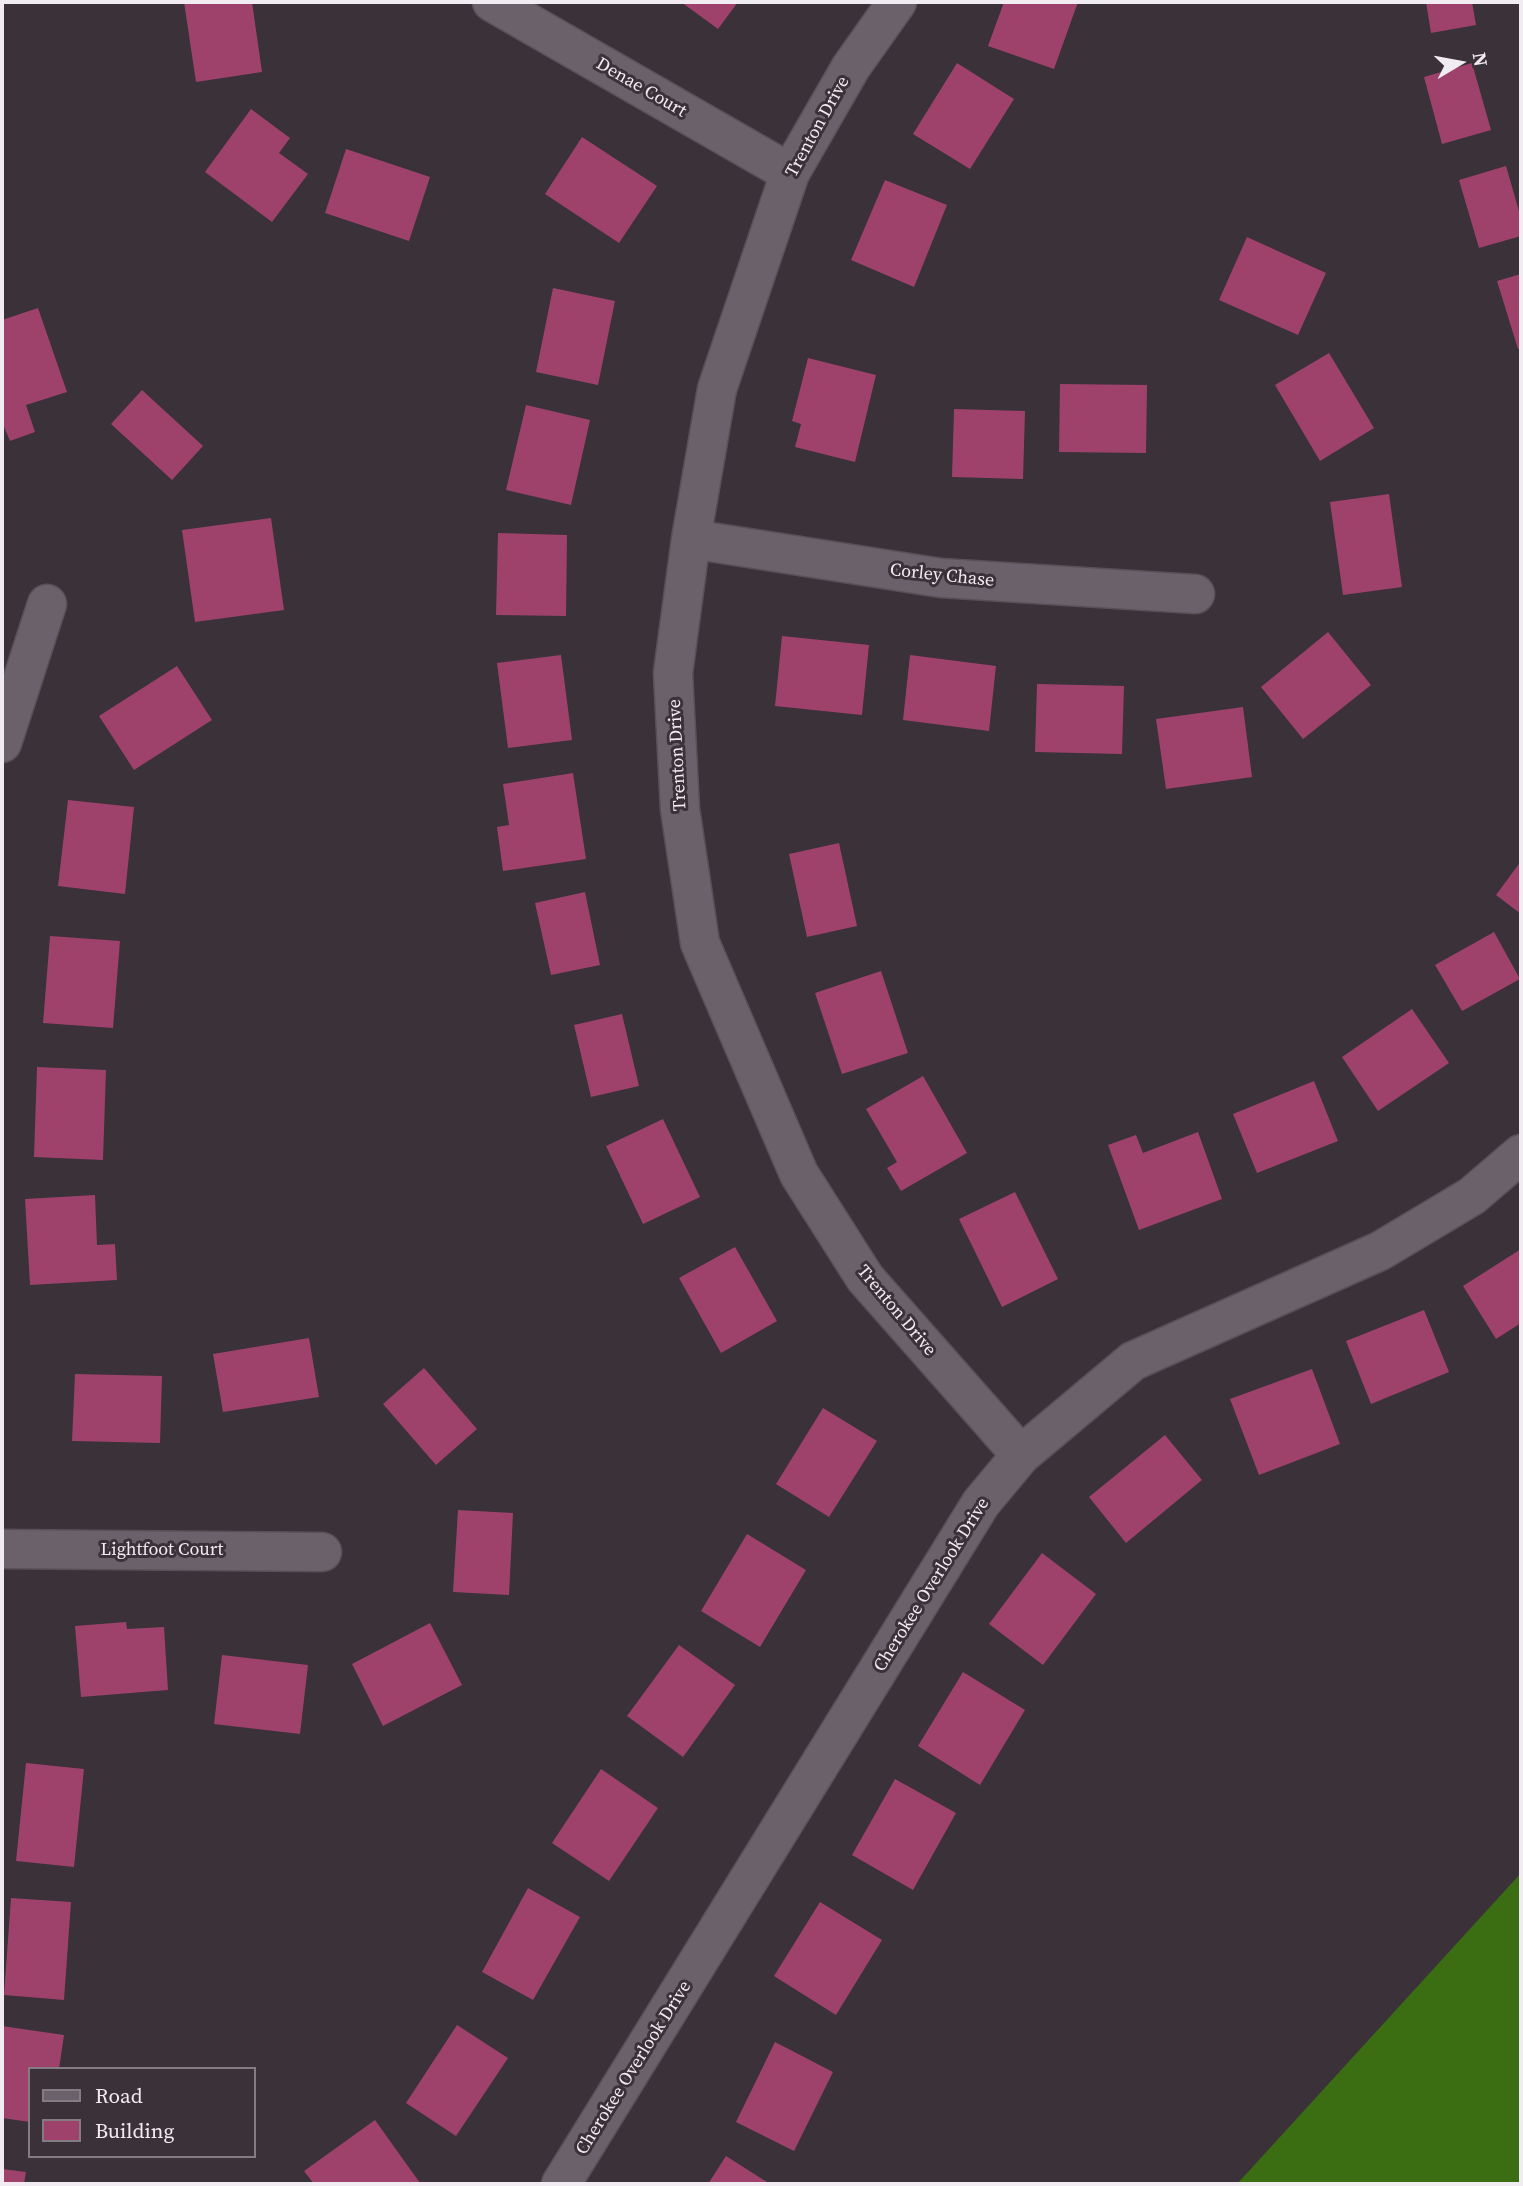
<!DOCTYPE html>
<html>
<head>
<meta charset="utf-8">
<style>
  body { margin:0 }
  #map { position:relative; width:1523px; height:2186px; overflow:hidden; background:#3a3139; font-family:"Source Serif 4",serif }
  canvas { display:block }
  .frame { position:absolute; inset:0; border:4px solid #f1ecf1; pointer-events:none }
  .legend { position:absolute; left:28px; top:2067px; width:228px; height:91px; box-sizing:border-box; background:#3a3139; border:2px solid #837c83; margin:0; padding:9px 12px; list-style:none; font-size:21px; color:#f1ecf1 }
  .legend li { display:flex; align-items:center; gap:14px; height:35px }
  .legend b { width:35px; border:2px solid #837c83 }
  .north { position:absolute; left:1425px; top:28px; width:70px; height:70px; -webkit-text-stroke:5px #3a3139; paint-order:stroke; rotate:80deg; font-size:19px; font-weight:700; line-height:28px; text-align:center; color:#f1ecf1 }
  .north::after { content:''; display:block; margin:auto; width:24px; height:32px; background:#f1ecf1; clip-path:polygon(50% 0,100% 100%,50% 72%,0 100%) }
</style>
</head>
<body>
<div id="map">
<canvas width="1523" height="2186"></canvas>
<div class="frame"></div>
<ul class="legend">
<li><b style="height:9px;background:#6b616a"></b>Road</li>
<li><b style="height:19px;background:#9e426c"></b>Building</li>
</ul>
<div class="north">N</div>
</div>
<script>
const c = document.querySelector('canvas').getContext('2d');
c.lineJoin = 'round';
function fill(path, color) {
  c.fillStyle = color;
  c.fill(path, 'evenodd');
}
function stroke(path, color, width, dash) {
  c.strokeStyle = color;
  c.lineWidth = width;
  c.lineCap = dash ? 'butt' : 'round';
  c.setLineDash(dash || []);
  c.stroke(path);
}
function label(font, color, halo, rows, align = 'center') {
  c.font = font + ' "Source Serif 4",serif';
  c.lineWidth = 6;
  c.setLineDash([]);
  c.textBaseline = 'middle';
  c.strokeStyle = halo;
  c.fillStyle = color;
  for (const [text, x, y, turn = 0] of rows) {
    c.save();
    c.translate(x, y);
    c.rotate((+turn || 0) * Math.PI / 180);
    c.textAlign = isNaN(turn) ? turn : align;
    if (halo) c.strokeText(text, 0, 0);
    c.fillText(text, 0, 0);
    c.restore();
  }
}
fill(new Path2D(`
  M1521,1873V2184H1237Z`), '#3b6d13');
fill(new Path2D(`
  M184,2H252L262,72L196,82Z
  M681,2H738L718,29Z
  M1004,2H1078L1054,69L988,46Z
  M1426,2H1472L1476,25L1431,33Z
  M957,63L1014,99L970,169L913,134Z
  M1472,63L1491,130L1442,144L1424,77Z
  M251,109L290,138L279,153L308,174L272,222L205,172Z
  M582,137L657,186L619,243L545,194Z
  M346,149L430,177L409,241L325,213Z
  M1506,166L1521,218V236L1479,248L1459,180Z
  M885,180L947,205L914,287L851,260Z
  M1247,237L1326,273L1298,335L1219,300Z
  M1521,274V348L1518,349L1497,281Z
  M553,288L615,301L598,385L536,372Z
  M38,308L67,392L26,405L35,432L10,441L2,422V320Z
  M1329,353L1374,428L1320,461L1275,385Z
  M808,358L876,375L855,462L795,447L801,424L792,421Z
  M1060,384L1147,385L1146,453L1059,452Z
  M142,390L203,446L172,480L111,424Z
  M526,405L590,420L571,505L506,490Z
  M954,409L1025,411L1023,479L952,477Z
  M1389,494L1402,587L1343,595L1330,502Z
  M271,518L284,610L195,622L182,530Z
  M498,533L567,535L566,616L496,615Z
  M1328,632L1371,685L1303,739L1261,687Z
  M782,636L869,645L862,715L775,706Z
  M561,655L572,740L508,748L497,663Z
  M910,655L996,666L989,731L903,720Z
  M177,666L212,720L134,770L99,716Z
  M1037,684L1124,686L1122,754L1035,752Z
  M1243,707L1252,777L1166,789L1156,719Z
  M573,773L586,859L503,871L497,827L509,825L503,784Z
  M68,800L134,807L125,894L58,886Z
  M839,843L857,926L807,937L789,854Z
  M1521,861V914L1496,895Z
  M585,892L600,965L551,975L535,903Z
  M1494,932L1520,979L1462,1011L1435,965Z
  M50,936L120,941L113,1028L43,1023Z
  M881,971L908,1053L842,1074L815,993Z
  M1412,1009L1449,1063L1378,1111L1342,1057Z
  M622,1014L639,1086L591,1097L574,1025Z
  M37,1067L106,1070L103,1160L34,1157Z
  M923,1076L967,1153L901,1191L887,1168L897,1162L866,1109Z
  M1314,1081L1338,1141L1257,1173L1233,1114Z
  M663,1119L700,1197L643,1224L606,1146Z
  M1198,1132L1222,1199L1139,1230L1108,1145L1136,1135L1143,1153Z
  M1015,1192L1058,1279L1002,1307L959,1219Z
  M95,1195L97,1245L115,1244L117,1280L30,1285L25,1199Z
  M735,1247L777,1321L721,1353L679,1278Z
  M1521,1249V1323L1496,1339L1463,1286Z
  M1424,1310L1449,1372L1371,1404L1346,1341Z
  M309,1338L319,1397L223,1412L213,1354Z
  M424,1368L477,1429L436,1465L383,1404Z
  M1312,1369L1340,1444L1259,1475L1230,1399Z
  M75,1374L162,1376L160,1443L72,1441Z
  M823,1408L877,1441L829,1517L776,1484Z
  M1165,1435L1202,1480L1126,1543L1089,1497Z
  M458,1510L513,1513L509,1595L453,1592Z
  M747,1534L806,1570L760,1647L701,1611Z
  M1042,1553L1096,1594L1043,1665L989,1624Z
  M126,1622L127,1629L164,1627L168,1690L81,1697L75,1626Z
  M430,1623L462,1685L383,1726L352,1664Z
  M679,1645L735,1685L683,1757L627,1716Z
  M222,1655L308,1665L300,1734L214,1724Z
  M963,1672L1025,1710L980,1785L918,1746Z
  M26,1763L84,1769L74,1867L16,1861Z
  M601,1769L658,1808L609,1881L552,1843Z
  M895,1779L956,1813L913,1890L852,1855Z
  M528,1888L580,1917L533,2000L482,1972Z
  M11,1898L71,1902L64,2000L4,1995Z
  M820,1902L882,1940L836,2015L774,1976Z
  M457,2025L508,2058L456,2136L406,2103Z
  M2,2026L64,2035L59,2069H30V2122L2,2118Z
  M775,2042L833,2072L794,2151L736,2122Z
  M375,2120L420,2183L314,2184L304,2171Z
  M726,2156L770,2184H708Z
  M2,2169L26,2172L24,2184H2Z`), '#9e426c');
const minor = new Path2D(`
  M492,2L790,173
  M897,2L851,67L790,173L717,389L691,539L673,673L680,809L700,943L799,1174L865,1278L1021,1455
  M691,539L941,578L1195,594
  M2,743L47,604
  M2,1549L322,1552
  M561,2184L981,1503L1021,1455L1133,1361L1380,1251L1472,1196L1521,1154`);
stroke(minor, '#575056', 41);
stroke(minor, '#6b616a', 38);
label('18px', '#f1ecf1', '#3a3139', [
  ["Denae Court",641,88,30],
  ["Trenton Drive",818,127,-61],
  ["Corley Chase",942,576,6],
  ["Trenton Drive",678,755,-93],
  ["Trenton Drive",896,1311,50],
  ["Lightfoot Court",162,1550],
  ["Cherokee Overlook Drive",932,1585,-58],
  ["Cherokee Overlook Drive",634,2068,-58]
]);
</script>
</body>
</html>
